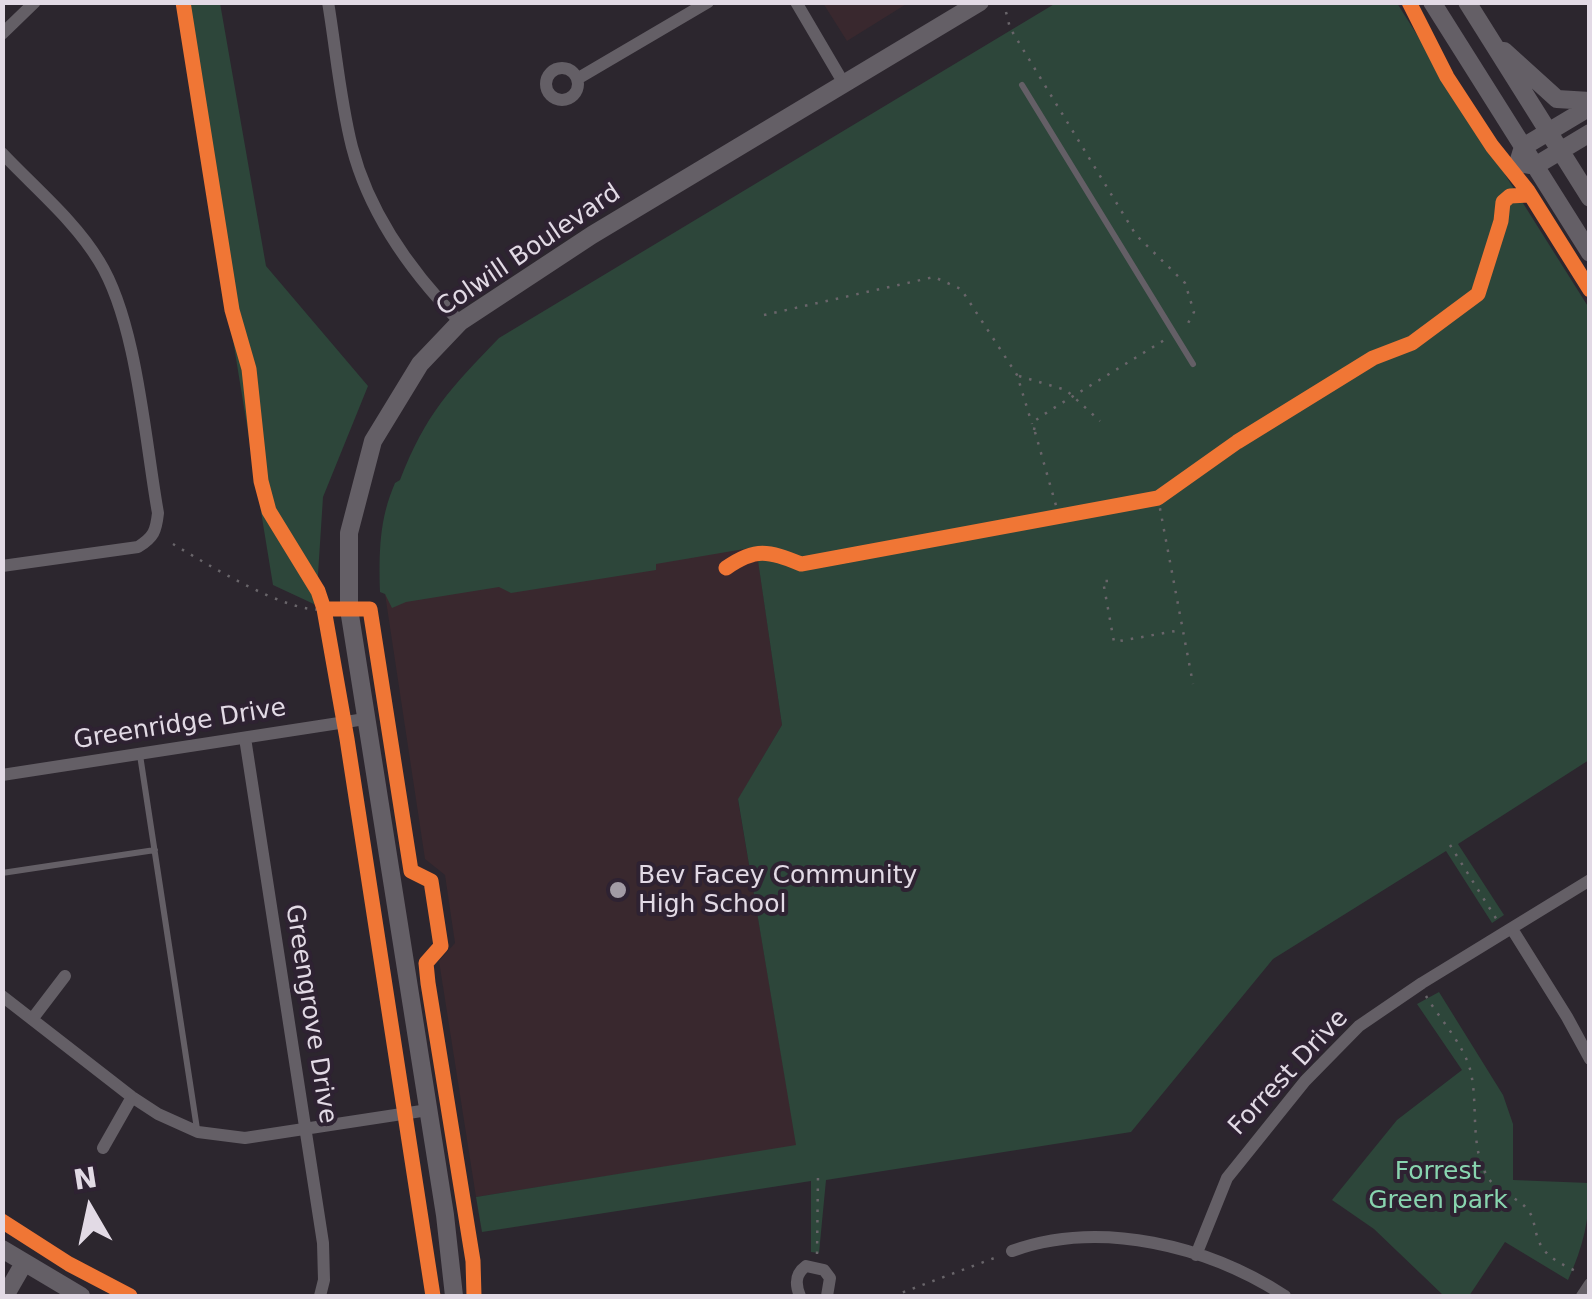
<!DOCTYPE html>
<html>
<head>
<meta charset="utf-8">
<style>
  body { margin:0 }
  #map { position:relative; width:1592px; height:1299px; overflow:hidden; background:#2c262e; font-family:"DejaVu Sans",sans-serif }
  canvas { display:block }
  .frame { position:absolute; inset:0; border:5px solid #e2dae5; pointer-events:none }
  .north { position:absolute; left:40px; top:1159px; width:100px; height:100px; -webkit-text-stroke:8px #2e2232; paint-order:stroke; rotate:351deg; font-size:28px; font-weight:700; line-height:40px; text-align:center; color:#e2dae5 }
  .north::after { content:''; display:block; margin:auto; width:35px; height:45px; background:#e2dae5; clip-path:polygon(50% 0,100% 100%,50% 72%,0 100%) }
</style>
</head>
<body>
<div id="map">
<canvas width="1592" height="1299"></canvas>
<div class="frame"></div>
<div class="north">N</div>
</div>
<script>
const c = document.querySelector('canvas').getContext('2d');
c.lineJoin = 'round';
function fill(path, color) {
  c.fillStyle = color;
  c.fill(path, 'evenodd');
}
function stroke(path, color, width, dash) {
  c.strokeStyle = color;
  c.lineWidth = width;
  c.lineCap = dash ? 'butt' : 'round';
  c.setLineDash(dash || []);
  c.stroke(path);
}
function label(font, color, halo, rows, align = 'center') {
  c.font = font + ' "DejaVu Sans",sans-serif';
  c.lineWidth = 8;
  c.setLineDash([]);
  c.textBaseline = 'middle';
  c.strokeStyle = halo;
  c.fillStyle = color;
  for (const [text, x, y, turn = 0] of rows) {
    c.save();
    c.translate(x, y);
    c.rotate((+turn || 0) * Math.PI / 180);
    c.textAlign = isNaN(turn) ? turn : align;
    if (halo) c.strokeText(text, 0, 0);
    c.fillText(text, 0, 0);
    c.restore();
  }
}
fill(new Path2D(`
  M823,3H908L847,41Z
  M755,538L782,725L738,800L797,1146L476,1197L439,961L455,943L445,875L425,859L385,594Z`), '#39282e');
fill(new Path2D(`
  M178,3H220L266,266L368,386L323,497L316,605L273,585Z
  M1056,3H1397L1589,308V760L1458,844L1504,915L1492,923L1446,851L1273,959L1131,1132L826,1180L819,1253L811,1252V1181L482,1232L476,1197L796,1145L738,799L782,725L756,547L656,564V570L511,593L499,587L406,602L392,608L385,594L380,592C379,552 379,520 395,483L400,480C426,413 450,389 499,338Z
  M1439,992L1503,1095L1513,1124V1180L1589,1183C1590,1219 1583,1247 1568,1280L1505,1242L1469,1296H1444L1374,1229L1332,1200L1397,1120L1462,1070L1417,1004Z`), '#2d463a');
stroke(new Path2D(`
  M1006,12L1010,28L1136,235L1185,283L1194,312L1186,327
  M764,315L934,277L961,289L1017,375L1032,424
  M1019,376L1066,390L1100,421
  M1034,430L1036,420L1049,411L1166,339
  M1035,432L1059,516
  M1158,498L1193,684
  M173,544C205,563 289,615 324,609
  M1108,581H1103L1114,642L1181,630
  M1450,845L1497,920
  M1426,996C1440,1019 1463,1044 1470,1069C1479,1103 1469,1145 1487,1176C1497,1193 1517,1196 1528,1210C1535,1219 1534,1229 1538,1239C1544,1257 1563,1265 1578,1272
  M817,1254L818,1175
  M893,1296L997,1257`), '#69656a', 2.5, [2.5, 8]);
stroke(new Path2D(`
  M1022,85L1193,364
  M140,755L197,1129
  M2,873L155,850`), '#645f66', 6);
stroke(new Path2D(`
  M328,2C336,50 340,100 352,147C369,213 412,273 460,322
  M796,2L843,82
  M2,34L35,2
  M546 84a16 16 0 1 1 32 0a16 16 0 1 1-32 0Z
  M577,79L708,2
  M2,153C35,188 75,221 99,261C137,322 145,441 158,513C156,531 154,537 138,547L2,566
  M245,738L323,1243L324,1280L320,1296
  M2,775L365,719
  M1512,929L1567,1017L1590,1059
  M2,996L132,1097L158,1114L198,1132L245,1138L428,1110
  M33,1018L65,976
  M103,1148L132,1097
  M1012,1251C1101,1219 1208,1246 1285,1296
  M1196,1255L1227,1178L1305,1081L1359,1026L1422,983L1590,880
  M800,1296C795,1284 795,1274 806,1266L824,1270L830,1278L827,1296
  M1582,1296L1590,1284`), '#645f66', 12);
stroke(new Path2D(`
  M1432,2L1590,253
  M1467,2L1590,198
  M1504,51L1557,99L1590,101
  M1590,107L1523,147L1518,163L1535,166L1590,133
  M2,1249L81,1296
  M5,1296L24,1263
  M454,1296L445,1215L349,609V533L373,441L420,364L460,322L592,235L980,2`), '#645f66', 18);
stroke(new Path2D(`
  M183,2L232,310L249,369L261,481L269,511L318,591L324,609L347,739L433,1296
  M1409,2L1447,77L1492,146L1528,191L1590,290
  M726,568C756,547 768,551 801,564L1158,498L1237,442L1373,358L1412,343L1478,294L1501,221L1503,202L1510,196L1529,195
  M324,609H370L411,871L431,881L441,946L426,963L428,983L473,1261L474,1296
  M2,1221L69,1264L130,1296`), '#f07635', 15);
for (const [x, y, r, color] of [
  [618,890,10,"#a29ba5"]
]) {
  const dot = new Path2D();
  dot.arc(x, y, r, 0, 2 * Math.PI);
  c.fillStyle = color;
  c.fill(dot);
  stroke(dot, '#2e2232', 4);
}
label('25px', '#e2dae5', '#2e2232', [
  ["Colwill Boulevard",529,251,-34],
  ["Greenridge Drive",180,725,-9],
  ["Greengrove Drive",310,1014,81],
  ["Forrest Drive",1289,1073,-47]
]);
label('25px', '#e2dae5', '#2e2232', [
  ["Bev Facey Community",638,876],
  ["High School",638,905]
], 'left');
label('25px', '#88d4af', '#2e2232', [
  ["Forrest",1438,1172],
  ["Green park",1438,1201]
]);
</script>
</body>
</html>
